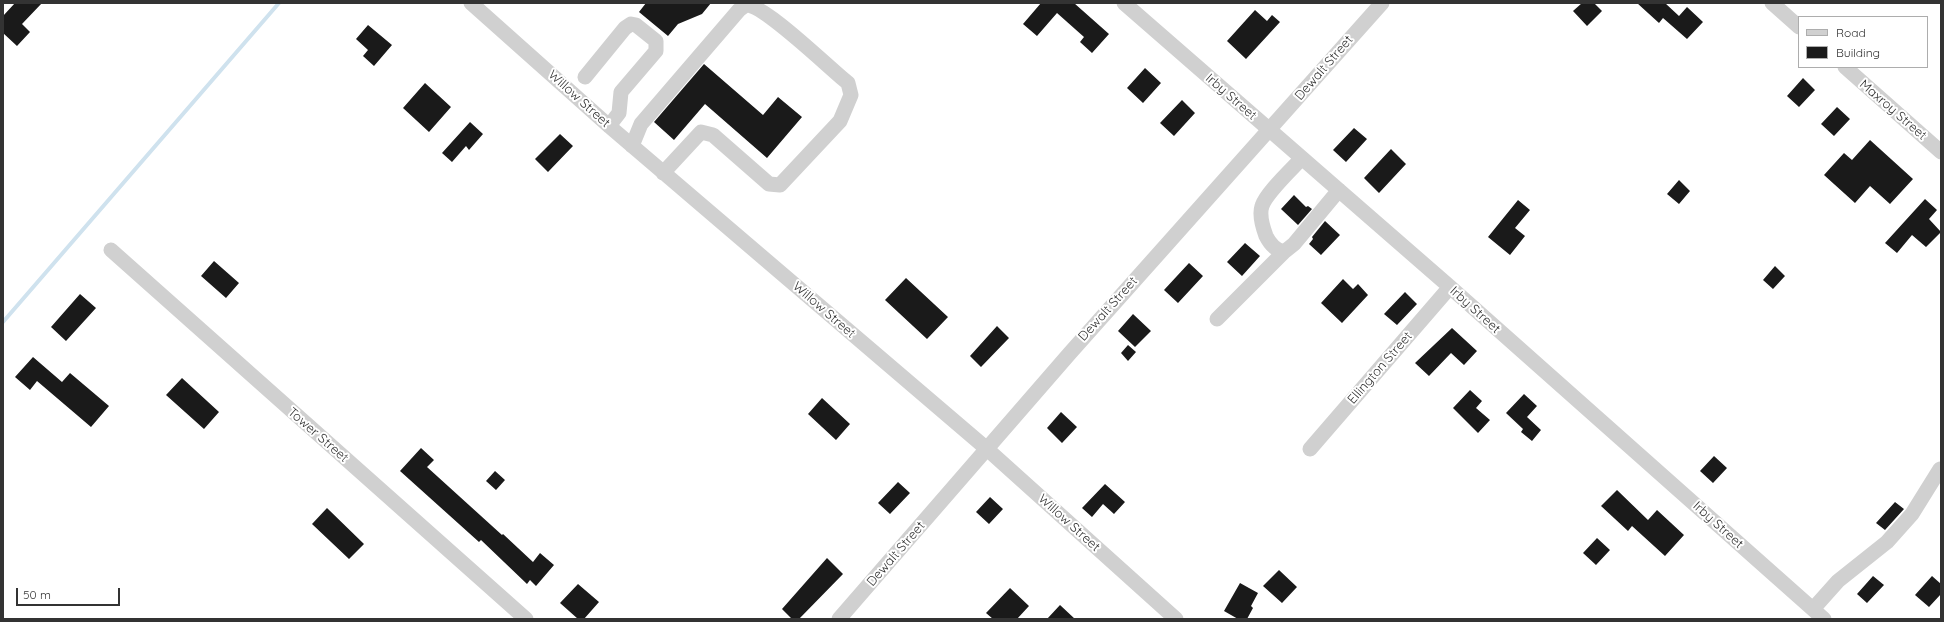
<!DOCTYPE html>
<html>
<head>
<meta charset="utf-8">
<style>
  body { margin:0 }
  #map { position:relative; width:1944px; height:622px; overflow:hidden; background:#fff; font-family:Quicksand,sans-serif }
  canvas { display:block }
  .frame { position:absolute; inset:0; border:4px solid #333; pointer-events:none }
  .legend { position:absolute; left:1798px; top:16px; width:130px; height:52px; box-sizing:border-box; background:#fff; border:1px solid #adadad; margin:0; padding:5px 7px; list-style:none; font-size:12px; color:#333 }
  .legend li { display:flex; align-items:center; gap:8px; height:20px }
  .legend b { width:20px; border:1px solid #adadad }
  .scale { position:absolute; left:16px; top:588px; width:104px; height:18px; box-sizing:border-box; border:2px solid #333; border-top:0; padding-left:5px; font-size:12px; line-height:14px; white-space:nowrap; color:#333; -webkit-text-stroke:3px #fff; paint-order:stroke }
</style>
</head>
<body>
<div id="map">
<canvas width="1944" height="622"></canvas>
<div class="frame"></div>
<ul class="legend">
<li><b style="height:5px;background:#d0d0d0"></b>Road</li>
<li><b style="height:11px;background:#1a1a1a"></b>Building</li>
</ul>
<div class="scale">50 m</div>
</div>
<script>
const c = document.querySelector('canvas').getContext('2d');
c.lineJoin = 'round';
function stroke(path, color, width, dash) {
  c.strokeStyle = color;
  c.lineWidth = width;
  c.lineCap = dash ? 'butt' : 'round';
  c.setLineDash(dash || []);
  c.stroke(path);
}
function fill(path, color) {
  c.fillStyle = color;
  c.fill(path, 'evenodd');
}
function label(font, color, halo, rows, align = 'center') {
  c.font = font + ' Quicksand,sans-serif';
  c.lineWidth = 4;
  c.setLineDash([]);
  c.textBaseline = 'middle';
  c.strokeStyle = halo;
  c.fillStyle = color;
  for (const [text, x, y, turn = 0] of rows) {
    c.save();
    c.translate(x, y);
    c.rotate((+turn || 0) * Math.PI / 180);
    c.textAlign = isNaN(turn) ? turn : align;
    if (halo) c.strokeText(text, 0, 0);
    c.fillText(text, 0, 0);
    c.restore();
  }
}
stroke(new Path2D(`
  M3,322L279,3`), '#cfe2ee', 4);
fill(new Path2D(`
  M15,3H42L22,24L30,32L17,46L3,33V16Z
  M646,3H711L702,14L678,24L668,36L639,12Z
  M1041,3H1074L1109,34L1092,53L1080,42L1084,37L1057,13L1037,36L1023,24Z
  M1582,3H1594L1602,11L1587,26L1573,11Z
  M1637,3H1665L1679,16L1687,7L1703,22L1687,39L1663,18L1659,23Z
  M1255,10L1267,21L1272,15L1280,22L1246,59L1227,41Z
  M368,25L392,45L374,66L363,56L368,50L356,39Z
  M704,64L763,115L778,97L802,117L767,158L705,104L674,140L654,122Z
  M1145,68L1161,83L1143,103L1127,88Z
  M1803,78L1815,90L1799,107L1787,96Z
  M425,83L451,107L429,132L403,108Z
  M1182,100L1195,113L1174,136L1160,123Z
  M1837,107L1850,119L1834,136L1821,124Z
  M470,122L483,134L469,150L466,146L452,162L442,153Z
  M1354,128L1367,139L1346,162L1333,150Z
  M560,134L573,146L548,172L535,159Z
  M1870,140L1913,179L1890,204L1870,186L1855,203L1824,175L1844,153L1852,160Z
  M1391,149L1406,164L1379,193L1364,178Z
  M1679,180L1690,191L1679,204L1667,194Z
  M1294,195L1306,207L1308,206L1312,209L1298,225L1281,209Z
  M1925,199L1937,210L1929,219L1941,232L1926,247L1912,235L1897,253L1885,243Z
  M1518,200L1530,210L1515,228L1525,236L1510,255L1488,237Z
  M1325,221L1340,235L1321,255L1309,244L1313,239L1312,237Z
  M1245,243L1260,256L1242,276L1227,262Z
  M214,261L239,283L226,298L201,276Z
  M1189,263L1203,276L1178,303L1164,290Z
  M1775,266L1785,276L1773,289L1763,280Z
  M906,278L948,317L927,339L885,300Z
  M1343,279L1353,289L1358,284L1368,295L1342,323L1321,303Z
  M1405,292L1417,304L1397,325L1384,314Z
  M80,294L96,308L66,341L51,327Z
  M1133,314L1151,331L1135,347L1118,331Z
  M997,326L1009,338L981,367L970,356Z
  M1452,328L1477,351L1464,365L1451,353L1429,376L1415,363Z
  M1128,345L1136,352L1128,361L1121,353Z
  M33,357L62,382L70,373L109,406L91,427L37,381L30,390L15,377Z
  M182,378L219,412L204,429L166,395Z
  M1470,390L1482,401L1476,408L1490,420L1478,433L1453,408Z
  M1524,394L1537,406L1527,417L1541,430L1532,441L1521,432L1523,429L1506,413Z
  M822,398L850,424L836,440L808,414Z
  M1061,412L1077,427L1062,443L1047,428Z
  M421,448L434,460L427,467L502,535L503,534L533,562L540,553L554,565L536,586L530,580L527,584L481,540L479,542L400,471Z
  M1714,456L1727,468L1713,483L1700,471Z
  M495,471L505,480L496,490L486,481Z
  M898,482L910,493L890,514L878,503Z
  M1105,484L1125,502L1114,514L1103,504L1092,517L1082,508Z
  M1617,490L1648,520L1657,510L1684,535L1665,556L1632,526L1628,531L1601,506Z
  M990,497L1003,509L989,524L976,512Z
  M1895,502L1904,509L1885,530L1876,523Z
  M327,508L364,544L349,559L312,524Z
  M1597,538L1610,550L1596,565L1583,553Z
  M827,558L843,574L799,619H792L782,609Z
  M1279,570L1297,587L1282,603L1263,586Z
  M1873,576L1884,585L1867,603L1857,594Z
  M1932,576L1941,584V594L1929,607L1915,595Z
  M1240,583L1258,593L1251,606L1253,608L1247,619H1238L1224,611Z
  M578,584L599,602L584,619H578L560,603Z
  M1010,588L1029,606L1017,619H993L986,613Z
  M1060,605L1075,619H1047Z`), '#1a1a1a');
stroke(new Path2D(`
  M471,3L609,126L987,449L1176,619
  M1124,3L1450,287L1824,619
  M1772,3L1799,27
  M1845,67L1941,152
  M585,77L625,28L631,24L636,25L656,41V51L621,92L619,113L609,126
  M632,146L641,124L739,10L746,5C764,4 830,69 848,83L851,95L840,121L780,185L769,184L713,135L701,132L663,173
  M1302,158C1292,169 1266,193 1262,206C1259,215 1263,228 1266,236C1270,244 1275,250 1284,252L1294,244L1339,190
  M111,250L526,619
  M1217,319L1284,252
  M1310,449L1450,287
  M1813,609L1838,581L1887,542L1912,514L1940,469
  M839,619L1070,353L1382,3`), '#d0d0d0', 15);
label('13px', '#333', '#fff', [
  ["Dewalt Street",1324,68,-49],
  ["Irby Street",1231,97,41],
  ["Willow Street",579,99,42],
  ["Maxroy Street",1893,110,41],
  ["Dewalt Street",1108,309,-48],
  ["Willow Street",824,310,41],
  ["Irby Street",1475,310,42],
  ["Ellington Street",1380,368,-49],
  ["Tower Street",318,435,41],
  ["Willow Street",1069,523,42],
  ["Irby Street",1718,525,42],
  ["Dewalt Street",896,554,-49]
]);
</script>
</body>
</html>
